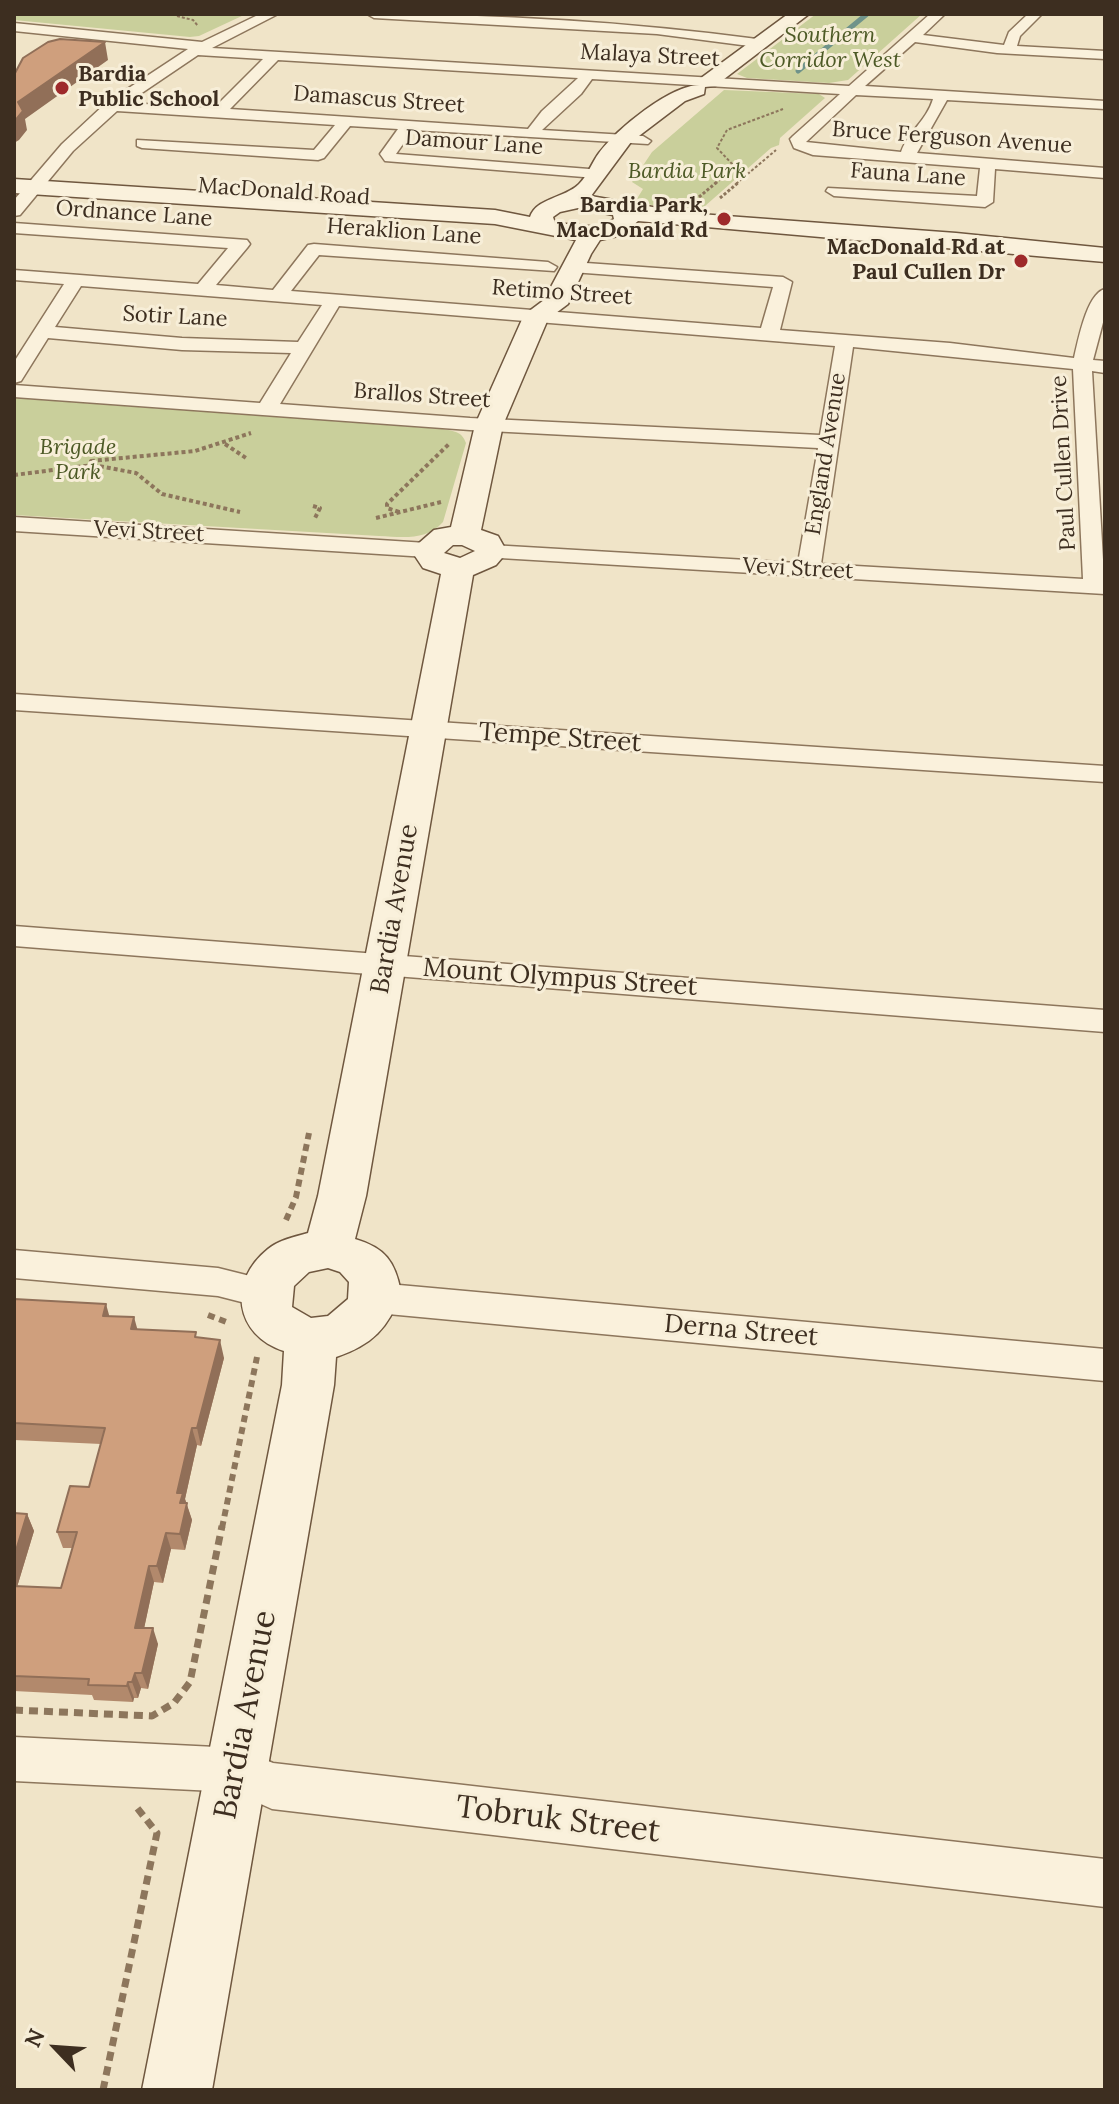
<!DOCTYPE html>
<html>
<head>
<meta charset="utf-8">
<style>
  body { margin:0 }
  #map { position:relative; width:1119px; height:2104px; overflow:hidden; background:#f0e4c8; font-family:Lora,serif }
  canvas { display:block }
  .frame { position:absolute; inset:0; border:16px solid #3d2e20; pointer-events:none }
  .north { position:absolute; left:16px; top:2008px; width:80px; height:80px; -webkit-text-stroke:6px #f7eed8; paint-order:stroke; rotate:295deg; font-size:22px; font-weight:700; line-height:32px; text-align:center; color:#3d2e20 }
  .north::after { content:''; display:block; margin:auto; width:28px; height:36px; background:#3d2e20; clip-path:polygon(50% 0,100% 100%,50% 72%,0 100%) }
</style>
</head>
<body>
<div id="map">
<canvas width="1119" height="2104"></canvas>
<div class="frame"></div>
<div class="north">N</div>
</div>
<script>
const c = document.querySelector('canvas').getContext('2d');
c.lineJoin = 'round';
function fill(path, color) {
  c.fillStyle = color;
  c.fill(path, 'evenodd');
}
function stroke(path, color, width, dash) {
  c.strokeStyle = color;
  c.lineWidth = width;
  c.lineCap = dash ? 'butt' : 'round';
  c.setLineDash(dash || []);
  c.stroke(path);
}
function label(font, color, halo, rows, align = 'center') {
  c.font = font + ' Lora,serif';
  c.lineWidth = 6;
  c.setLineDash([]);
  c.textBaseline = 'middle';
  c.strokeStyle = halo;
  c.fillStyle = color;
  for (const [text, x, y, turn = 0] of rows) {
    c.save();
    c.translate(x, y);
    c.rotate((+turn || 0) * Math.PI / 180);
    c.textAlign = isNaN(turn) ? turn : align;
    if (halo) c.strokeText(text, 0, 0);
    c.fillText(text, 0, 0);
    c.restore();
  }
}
fill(new Path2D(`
  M14,14H243L244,15L199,36L190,37L14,20Z
  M816,14H922L848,80L829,83L747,78L737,74Z
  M724,90L819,94L825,98L780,138L779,145L771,148L697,213L635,202L643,189L632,182L652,152Z
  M14,398L442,429C453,431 462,431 466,443L443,522C426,541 403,537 379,536L14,515Z`), '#c9cf9b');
stroke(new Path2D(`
  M798,71L867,14`), '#6f938a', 5);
const street = new Path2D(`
  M260,14H278L212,48L849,86L930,14H945L923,35L1004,45L1009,32L1028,14H1042L1020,36L1017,46L1105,51V59L997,53L915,42L865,86L1105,101V109L947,100L917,153L1105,168V178L995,169L993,202L985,207L834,196L826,191L828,188L977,196L980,168L813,155L794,148L790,139L793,136L840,94L592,79L581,94L542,130L643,136L651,141L648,144L413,130L396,154L602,170L604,173L596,178L385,161L380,154L398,129L350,126L324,158L318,160L142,148L137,146V140L314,150L335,125L117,111L73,151L20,215L14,216V200L62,144L106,103L188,49L14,31V23L202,42ZM198,55L263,59L214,108L127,103ZM278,60L578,78L542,111L528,129L230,109ZM856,95L933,99C927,120 908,132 901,152L806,142Z
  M367,14C498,14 628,22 757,39L764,43L757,47L657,34L374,18Z
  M14,223L247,240L250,244L247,248L216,285L273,290L308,245L314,244L548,262L557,267L554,271L319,255L291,291L761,328L773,287L572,272L563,267L572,262L783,277L792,282L780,330L950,343L1074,358C1078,341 1087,293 1105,289V315L1093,360L1105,361V373L1092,371L1105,594L483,557L480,552L483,547L491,545L798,563L818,448L470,430L14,397V385L260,403L291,353L182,350L48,338L21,381L14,383V362L64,284L14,280V270L198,284L228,248L14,233ZM81,286L322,305L298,342L182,338L55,327ZM339,306L835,346L820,435L470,418L280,404ZM853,347L1073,369L1083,579L821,564Z
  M14,517L427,543L435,545L438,550L435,555L427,557L14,531Z
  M14,694L1105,766V782L14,710Z
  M14,926L1105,1010V1032L14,946Z
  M14,1250L218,1268L278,1283L283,1293L278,1303L265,1308L218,1296L14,1278Z
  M377,1283L1105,1349V1381L377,1313L364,1308L359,1298L364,1288Z
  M14,1737L236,1748L273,1763L1105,1859V1907L272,1809L234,1792L14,1781Z`);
const secondary = new Path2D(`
  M788,14H809L715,86L705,87L704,94L685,101L631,142L591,196L686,213L956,233L1105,248V262L638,221L622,235L600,240L591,254L568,304L548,319L503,425L481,530L498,536L507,552L496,565L473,575L366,1196L355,1239C385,1248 395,1261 401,1292C389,1328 372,1345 336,1357L334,1385L212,2090H142L282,1385L284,1351C235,1335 227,1282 268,1249C279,1240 294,1237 308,1233L318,1196L441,574L423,568L411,550L434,530L451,527L475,425L524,315L544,300L576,240L495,224L14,193V179L495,210L530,217C536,198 565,198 579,184C588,175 592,162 599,153C617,129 670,85 700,85L701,78ZM578,208L613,215L614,219L599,227L555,223L553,217L560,212ZM453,545H462L475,551L460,558L444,553ZM328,1268L340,1272L349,1282L348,1299L328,1316L311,1318L292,1307L294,1286L309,1272Z`);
stroke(street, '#8d765c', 3);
stroke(secondary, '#6f573f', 3);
stroke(new Path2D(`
  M177,16L193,20L198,26
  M632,172L668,170
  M715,184L735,167L717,148L727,130L783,109
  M736,184L776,150`), '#8d765c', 2, [3, 2]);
stroke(new Path2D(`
  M699,197L717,182
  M720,198L739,182`), '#8d765c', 3, [3, 2]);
stroke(new Path2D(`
  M225,444L246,458
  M93,465L136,473L162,494L240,512
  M14,475L93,465L91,461L195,451L251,433
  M313,506L320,508L315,518
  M399,512L387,508V504L449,444
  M376,518L441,502`), '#8d765c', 4, [4, 3]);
stroke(new Path2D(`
  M286,1220L296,1197L309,1133
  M208,1315L229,1323
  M222,1528L257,1357`), '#8d765c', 6, [7, 5]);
stroke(new Path2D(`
  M14,1710L152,1716L174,1703L190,1682L222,1526
  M103,2090L157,1833L134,1804`), '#8d765c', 7, [9, 6]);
fill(street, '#faf1dc');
fill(secondary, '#faf1dc');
fill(new Path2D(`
  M14,1299L110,1316L137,1329L197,1337L224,1358L201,1446L197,1445L185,1499L192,1520L185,1550L171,1549L163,1583L154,1582L144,1628L158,1644L148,1689L141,1688L138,1698H134L133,1702L94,1700L92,1695L14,1691V1513L27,1514L34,1531L17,1587L61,1588L73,1548H63L57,1532L89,1487L101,1444L14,1440Z`), '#b2896c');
fill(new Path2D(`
  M105,42L108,60L25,119L27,130L19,140L14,143V122L18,102Z
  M106,1304L111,1322L103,1316Z
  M134,1317L139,1335L131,1329Z
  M220,1340L224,1358L201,1446L197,1428Z
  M192,1428L197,1445L185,1499L192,1520L185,1550L180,1534L177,1493Z
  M27,1514L34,1531L14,1597V1557Z
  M166,1533L171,1549L163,1583L157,1566Z
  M149,1566L154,1582L141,1643L135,1628Z
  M153,1628L158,1644L148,1689L142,1673Z
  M135,1673L141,1688L138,1698L132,1682Z
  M128,1682L134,1698L133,1702L127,1686Z`), '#916f58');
const building = new Path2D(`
  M60,39L105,42L18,102L23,111L14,122V75L23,58L48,42Z
  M14,1299L106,1304L103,1316L134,1317L131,1329L196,1332L195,1337L220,1340L197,1428H192L177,1493H183L180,1503H187L180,1534L166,1533L157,1566H149L135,1628H153L142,1673H135L132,1682H128L127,1686L88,1685L89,1679L14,1676V1586L61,1588L77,1532H57L70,1486L89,1487L105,1428L14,1423Z
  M14,1513L27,1514L14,1557Z`);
fill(building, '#cf9f7d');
stroke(building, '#916f58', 2);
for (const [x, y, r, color] of [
  [62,88,8,"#9e2a2b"],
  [724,219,8,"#9e2a2b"],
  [1021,261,8,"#9e2a2b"]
]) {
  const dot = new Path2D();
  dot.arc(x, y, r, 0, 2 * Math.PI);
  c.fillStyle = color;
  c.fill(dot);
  stroke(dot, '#f7eed8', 3);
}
label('italic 22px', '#4d5a26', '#f7eed8', [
  ["Southern",830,36],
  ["Corridor West",830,61],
  ["Bardia Park",687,172],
  ["Brigade",78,448],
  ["Park",78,473]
]);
label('22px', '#3d2e20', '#f7eed8', [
  ["Malaya Street",650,56,3],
  ["Damascus Street",379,100,4],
  ["Bruce Ferguson Avenue",952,138,4],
  ["Damour Lane",474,143,4],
  ["Fauna Lane",908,175,4],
  ["MacDonald Road",284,192,4],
  ["Ordnance Lane",134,214,4],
  ["Heraklion Lane",404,232,4],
  ["Retimo Street",562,293,4],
  ["Sotir Lane",175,317,3],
  ["Brallos Street",422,396,4],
  ["England Avenue",826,454,-81],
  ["Paul Cullen Drive",1064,463,-93],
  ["Vevi Street",149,532,3],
  ["Vevi Street",798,569,3]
]);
label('bold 22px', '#3d2e20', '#f7eed8', [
  ["Bardia",78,75,"left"],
  ["Public School",78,100,"left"],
  ["Bardia Park,",708,206],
  ["MacDonald Rd",708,231],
  ["MacDonald Rd at",1005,248],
  ["Paul Cullen Dr",1005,273]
], 'right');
label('26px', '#3d2e20', '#f7eed8', [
  ["Tempe Street",560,738,4],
  ["Bardia Avenue",395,909,-80],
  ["Mount Olympus Street",560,978,4],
  ["Derna Street",741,1331,5]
]);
label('32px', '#3d2e20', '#f7eed8', [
  ["Bardia Avenue",246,1715,-79],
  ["Tobruk Street",558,1820,7]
]);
</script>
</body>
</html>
